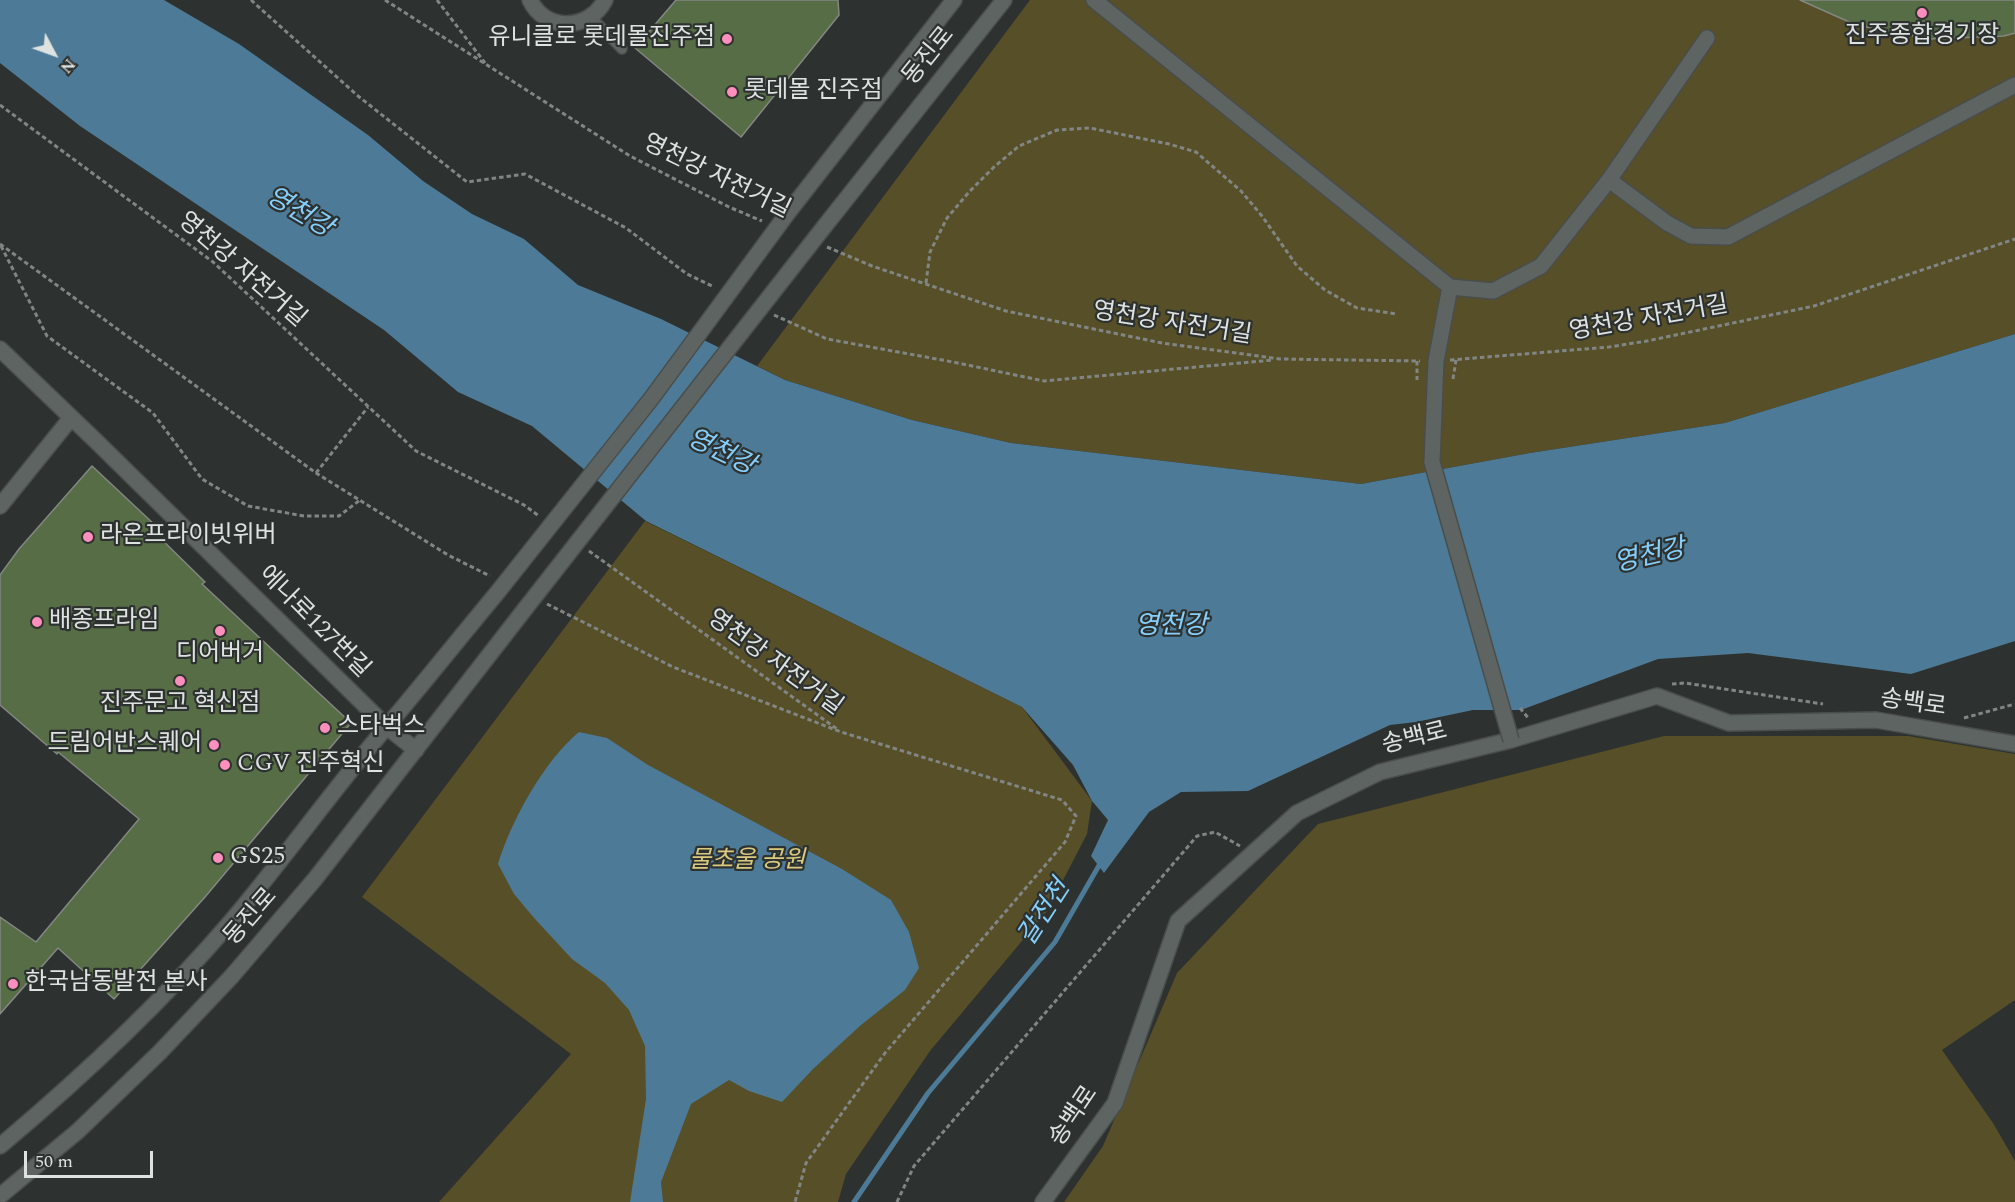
<!DOCTYPE html>
<html>
<head>
<meta charset="utf-8">
<style>
  body { margin:0 }
  #map { position:relative; width:2015px; height:1202px; overflow:hidden; background:#2d3230; font-family:Spectral,serif }
  canvas { display:block }
  .north { position:absolute; left:24px; top:24px; width:60px; height:60px; -webkit-text-stroke:4px #2d3230; paint-order:stroke; rotate:131deg; font-size:16px; font-weight:700; line-height:24px; text-align:center; color:#dee2e0 }
  .north::after { content:''; display:block; margin:auto; width:21px; height:27px; background:#dee2e0; clip-path:polygon(50% 0,100% 100%,50% 72%,0 100%) }
  .scale { position:absolute; left:24px; top:1151px; width:129px; height:27px; box-sizing:border-box; border:3px solid #dee2e0; border-top:0; padding-left:8px; font-size:18px; line-height:21px; white-space:nowrap; color:#dee2e0; -webkit-text-stroke:4px #2d3230; paint-order:stroke }
</style>
</head>
<body>
<div id="map">
<canvas width="2015" height="1202"></canvas>
<div class="north">N</div>
<div class="scale">50 m</div>
</div>
<script>
const c = document.querySelector('canvas').getContext('2d');
c.lineJoin = 'round';
function fill(path, color) {
  c.fillStyle = color;
  c.fill(path, 'evenodd');
}
function stroke(path, color, width, dash) {
  c.strokeStyle = color;
  c.lineWidth = width;
  c.lineCap = dash ? 'butt' : 'round';
  c.setLineDash(dash || []);
  c.stroke(path);
}
function label(font, color, halo, rows, align = 'center') {
  c.font = font + ' Spectral,"Noto Sans KR",serif';
  c.lineWidth = 4.5;
  c.setLineDash([]);
  c.textBaseline = 'middle';
  c.strokeStyle = halo;
  c.fillStyle = color;
  for (const [text, x, y, turn = 0] of rows) {
    c.save();
    c.translate(x, y);
    c.rotate((+turn || 0) * Math.PI / 180);
    c.textAlign = isNaN(turn) ? turn : align;
    if (halo) c.strokeText(text, 0, 0);
    c.fillText(text, 0, 0);
    c.restore();
  }
}
fill(new Path2D(`
  M1030,0H2015V334L1725,423L1530,453L1361,484L1011,443L912,420L785,380L757,366Z
  M645,521L1022,707L1092,801L1087,834L1047,911L930,1051L846,1174L838,1202H439L571,1054L362,897Z
  M1664,736H1908L2015,754V1000L1942,1050L1993,1123L2015,1161V1202H1064L1103,1146L1177,973L1318,824Z`), '#574f28');
fill(new Path2D(`
  M0,0H164L239,44L368,135L423,181L472,214L524,239L578,285L661,319L785,380L912,420L1011,443L1361,484L1530,453L1725,423L2015,334V641L1911,674L1748,653L1658,659L1521,710H1473L1416,722L1390,725L1248,791L1181,792L1149,812L1104,873L1091,856L1108,820L1092,801L1073,765L1022,707L646,521L532,426L458,392L384,330L80,126L0,63Z
  M579,732L607,738L648,765L842,869L891,900L909,932L919,968L905,990L861,1025L813,1069L782,1102L749,1091L729,1080L691,1104L661,1182L663,1202H630L646,1099L645,1046L629,1010L605,983L572,959L535,919L514,894L498,864C511,821 544,761 579,732Z`), '#4d7a96');
stroke(new Path2D(`
  M854,1202L928,1093L1055,942L1101,862`), '#4d7a96', 5);
const building = new Path2D(`
  M676,0H838L839,15L741,137L635,48Z
  M1800,0H2015V33L2004,36L1929,39L1856,25Z
  M92,466L156,526L152,530L205,582L202,584L351,723L205,897L114,999L58,948L0,1014V917L36,942L139,819L58,752L57,754L0,705V575L19,549Z`);
fill(building, '#566d45');
stroke(building, '#848782', 1.5);
const service = new Path2D(`
  M591,17L622,49`);
const minor = new Path2D(`
  M530,0C545,32 589,31 605,0
  M1094,0L1450,287L1493,291L1541,266L1609,180L1707,38
  M1609,180L1667,223L1691,236L1728,237L2015,85
  M0,349L98,443L387,727L416,750
  M1432,462L1436,361L1450,287
  M0,506L71,418
  M1043,1202L1115,1103L1178,921L1297,813L1380,772L1511,740L1657,696L1729,723L1876,720L2015,744`);
const tertiary = new Path2D(`
  M787,214L954,0
  M824,227L1004,0
  M0,1146C81,1078 159,1005 228,925C280,864 327,798 378,737C418,690 457,641 497,593
  M0,1196L78,1131L160,1052L232,976L315,879L525,609`);
stroke(service, '#494e4c', 12);
stroke(minor, '#494e4c', 18);
stroke(tertiary, '#494e4c', 18);
stroke(new Path2D(`
  M251,0L358,96L467,182L525,174L626,228L687,274L714,287
  M385,0L630,156L729,207L762,221
  M437,0L485,63
  M0,105L213,262L416,451L524,505L539,516
  M0,244L316,473L448,555L490,576
  M1,246L47,336L153,413L202,479L248,506L304,516H339L360,500
  M827,247L872,266L1006,311L1162,343L1280,359L1420,361
  M926,283L930,252L947,218L969,192L994,167L1019,146L1057,130L1090,128L1169,144L1196,152L1241,191L1262,216L1297,266L1325,290L1357,308L1397,314
  M774,315L827,339L953,362L1044,381L1273,360
  M1450,360L1609,347L1647,341L1814,306L2015,239
  M1417,361V380
  M1453,379L1456,360
  M316,473L368,407
  M589,551L837,729
  M547,604L673,667L841,732L1062,800L1076,816L1065,842L885,1053L806,1163L795,1202
  M1672,684L1685,683L1823,704
  M1520,708L1529,719
  M1964,718L2015,704
  M897,1202L914,1166L1197,836L1215,832L1240,846`), '#818684', 3, [4.5, 3]);
stroke(service, '#5e6462', 9);
stroke(minor, '#5e6462', 15);
stroke(tertiary, '#5e6462', 15);
const minorBridge = new Path2D(`
  M1432,462L1511,740`);
const tertiaryBridge = new Path2D(`
  M497,593L651,399L787,214
  M525,609L824,227`);
stroke(minorBridge, '#494e4c', 18, []);
stroke(tertiaryBridge, '#494e4c', 18, []);
stroke(minorBridge, '#5e6462', 15);
stroke(tertiaryBridge, '#5e6462', 15);
for (const [x, y, r, color] of [
  [1922,13,6,"#fe8ebc"],
  [727,39,6,"#fe8ebc"],
  [732,92,6,"#fe8ebc"],
  [88,537,6,"#fe8ebc"],
  [37,622,6,"#fe8ebc"],
  [220,631,6,"#fe8ebc"],
  [180,681,6,"#fe8ebc"],
  [325,728,6,"#fe8ebc"],
  [214,745,6,"#fe8ebc"],
  [225,765,6,"#fe8ebc"],
  [218,858,6,"#fe8ebc"],
  [13,984,6,"#fe8ebc"]
]) {
  const dot = new Path2D();
  dot.arc(x, y, r, 0, 2 * Math.PI);
  c.fillStyle = color;
  c.fill(dot);
  stroke(dot, '#2d3230', 2);
}
label('24px', '#dee2e0', '#2d3230', [
  ["진주종합경기장",1922,37,"center"],
  ["유니클로 롯데몰진주점",715,39,"right"],
  ["롯데몰 진주점",744,92],
  ["라온프라이빗위버",100,537],
  ["배종프라임",49,622],
  ["디어버거",220,655,"center"],
  ["진주문고 혁신점",180,705,"center"],
  ["스타벅스",337,728],
  ["드림어반스퀘어",202,745,"right"],
  ["CGV 진주혁신",237,765],
  ["GS25",230,858],
  ["한국남동발전 본사",25,984]
], 'left');
label('24px', '#dee2e0', '#2d3230', [
  ["동진로",930,57,-51],
  ["영천강 자전거길",716,178,26],
  ["영천강 자전거길",241,271,41],
  ["영천강 자전거길",1649,320,-10],
  ["영천강 자전거길",1172,325,9],
  ["에나로127번길",313,623,45],
  ["영천강 자전거길",774,664,36],
  ["송백로",1913,705,8],
  ["송백로",1415,740,-14],
  ["동진로",252,918,-49],
  ["송백로",1075,1117,-56]
]);
label('italic 24px', '#d9ca80', '#2d3230', [
  ["물초울 공원",747,862]
]);
label('italic 26px', '#87cffb', '#2d3230', [
  ["영천강",298,214,31],
  ["영천강",720,454,26],
  ["영천강",1650,558,-13],
  ["영천강",1171,628],
  ["갈전천",1046,914,-57]
]);
</script>
</body>
</html>
